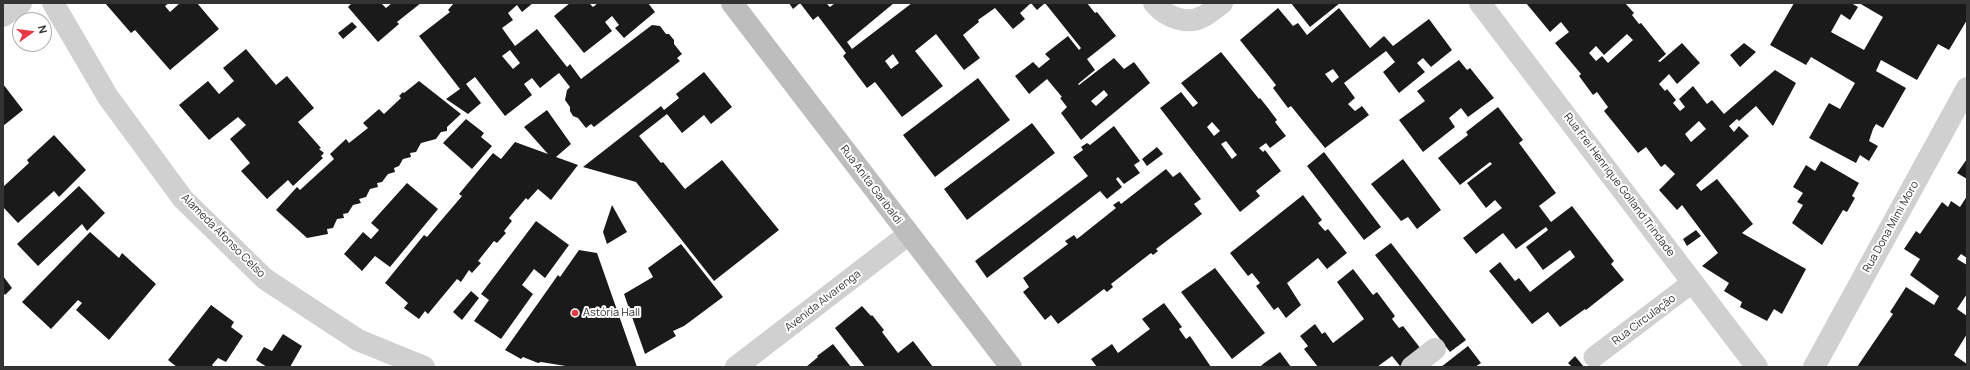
<!DOCTYPE html>
<html>
<head>
<meta charset="utf-8">
<style>
  body { margin:0 }
  #map { position:relative; width:1970px; height:370px; overflow:hidden; background:#fff; font-family:Manrope,sans-serif }
  canvas { display:block }
  .frame { position:absolute; inset:0; border:4px solid #333; pointer-events:none }
  .north { position:absolute; left:12px; top:12px; width:40px; height:40px; box-sizing:border-box; background:#fff; border:1px solid #adadad; border-radius:50%; rotate:76deg; font-size:11px; font-weight:700; line-height:16px; text-align:center; color:#333 }
  .north::after { content:''; display:block; margin:auto; width:14px; height:18px; background:#e63946; clip-path:polygon(50% 0,100% 100%,50% 72%,0 100%) }
</style>
</head>
<body>
<div id="map">
<canvas width="1970" height="370"></canvas>
<div class="frame"></div>
<div class="north">N</div>
</div>
<script>
const c = document.querySelector('canvas').getContext('2d');
c.lineJoin = 'round';
function fill(path, color) {
  c.fillStyle = color;
  c.fill(path, 'evenodd');
}
function stroke(path, color, width, dash) {
  c.strokeStyle = color;
  c.lineWidth = width;
  c.lineCap = dash ? 'butt' : 'round';
  c.setLineDash(dash || []);
  c.stroke(path);
}
function label(font, color, halo, rows, align = 'center') {
  c.font = font + ' Manrope,sans-serif';
  c.lineWidth = 4;
  c.setLineDash([]);
  c.textBaseline = 'middle';
  c.strokeStyle = halo;
  c.fillStyle = color;
  for (const [text, x, y, turn = 0] of rows) {
    c.save();
    c.translate(x, y);
    c.rotate((+turn || 0) * Math.PI / 180);
    c.textAlign = isNaN(turn) ? turn : align;
    if (halo) c.strokeText(text, 0, 0);
    c.fillText(text, 0, 0);
    c.restore();
  }
}
fill(new Path2D(`
  M105,3H169L165,6L170,12L180,3H197L219,29L170,70L135,30L131,33Z
  M352,3H381L386,8L392,3H421L402,18L397,22L399,24L378,42L348,7Z
  M454,3H533L522,12L517,5L508,13L513,20L502,28L515,46L537,29L567,67L570,64L581,79L652,25L660,26L666,34H669L674,40V44L682,54L677,58L680,61L594,127L591,124L586,128L578,118L573,116L570,111V107L565,100L567,90L570,87L559,73L540,88L532,78L524,84L532,95L505,116L475,77L466,84L481,103L468,114L446,99L460,89L419,36L450,12L448,10ZM510,50L520,63L513,69L502,56Z
  M570,3H589L593,7L598,3H648L655,12L624,38L615,28L619,25L612,16L605,22L612,31L584,53L554,16Z
  M789,3H800L793,9Z
  M800,3H829L827,4L830,7L835,3H894L847,42L852,49L912,3H1087L1095,13L1097,12L1116,36L1087,59L1095,70L1078,84L1079,85L1114,58L1124,69L1134,62L1150,83L1081,140L1061,113L1067,107L1060,98L1062,97L1047,79L1029,94L1015,76L1033,62L1039,68L1050,59L1045,54L1068,36L1079,50L1081,48L1045,3L1037,10L1031,3L1020,13L1025,19L1013,29L995,8L978,20L979,22L963,35L980,58L964,70L936,34L915,51L943,86L902,117L875,82L867,88L843,56L846,53L818,16L813,20ZM893,54L899,63L891,69L885,61ZM1104,90L1108,95L1096,106L1091,101Z
  M1291,3H1340L1310,27Z
  M1526,3H1625L1634,13L1632,15L1639,24L1641,23L1666,54L1658,61L1660,62L1682,43L1700,63L1677,84L1669,74L1659,84L1665,91L1667,89L1676,100L1673,103L1680,111L1685,107L1679,99L1693,86L1707,104L1712,100L1724,114L1775,70L1796,83L1773,126L1756,106L1739,121L1737,119L1729,126L1734,132L1739,126L1749,136L1696,185L1701,191L1717,179L1753,224L1742,233L1806,269L1782,314L1774,309L1767,321L1740,307L1742,302L1724,291L1729,283L1702,266L1718,253L1682,205L1677,210L1659,190L1675,174L1665,164L1661,167L1646,147L1638,153L1604,111L1608,107L1597,92L1593,95L1579,76L1581,74L1555,43L1569,32L1561,22L1550,32ZM1627,34L1633,40L1608,63L1602,56L1596,61L1589,53L1596,46L1604,55ZM1699,121L1706,129L1691,142L1685,134Z
  M1794,3H1851L1858,7L1850,20L1841,14L1831,32L1864,50L1883,17L1859,3H1967V20L1949,50L1938,44L1917,80L1881,60L1876,71L1906,88L1883,128L1876,124L1873,129L1869,141L1878,146L1869,161L1860,155L1856,163L1809,138L1829,103L1840,109L1855,83L1811,57L1806,65L1770,45Z
  M1278,8L1293,26L1298,23L1307,35L1339,8L1370,48L1384,36L1393,46L1429,19L1452,50L1431,67L1423,58L1417,63L1425,72L1399,93L1383,72L1395,62L1386,51L1344,83L1355,98L1348,104L1355,111L1362,106L1369,115L1325,148L1291,106L1288,108L1273,88L1276,85L1240,40ZM1333,69L1339,77L1332,83L1325,74Z
  M352,22L357,27L343,39L338,33Z
  M1744,43L1756,52L1740,67L1730,55Z
  M246,49L276,85L287,76L314,108L298,122L321,148L319,149L324,153L321,156L323,158L293,186L288,180L267,199L241,171L250,163L230,139L246,125L238,117L209,140L179,105L208,81L219,94L234,81L223,68Z
  M1221,52L1259,99L1260,98L1268,108L1277,120L1275,122L1286,136L1270,148L1266,143L1259,148L1263,152L1265,150L1281,171L1256,191L1260,196L1240,212L1160,108L1181,92L1193,107L1198,103L1181,83ZM1212,122L1220,131L1214,136L1207,127ZM1226,141L1237,155L1232,159L1221,144Z
  M1459,60L1467,70L1470,68L1494,98L1468,117L1461,108L1449,118L1455,127L1423,152L1399,120L1425,101L1417,91Z
  M704,72L732,107L711,124L704,115L682,133L667,114L639,136L661,163L663,162L685,189L722,160L779,230L714,281L636,182L583,167L661,106L664,110L679,98L676,94Z
  M978,78L1010,120L935,177L903,135Z
  M419,81L461,114L447,127V131L441,132L436,139L421,143L416,152L410,153L411,157L403,159L399,166L394,168L395,172L388,174L382,182L377,183L378,187L370,189L366,197L359,199L361,203L353,205L348,213L343,214L344,218L337,219L333,228L327,229L328,234L307,238L276,210L297,187L300,190L334,159L330,154L346,139L349,143L368,128L363,123L379,109L384,114L401,98L399,96L403,92L404,93Z
  M3,84L23,110L3,126Z
  M1498,107L1523,140L1519,143L1556,193L1539,206L1551,222L1572,206L1614,261L1611,264L1624,280L1586,310L1585,309L1560,327L1548,312L1532,324L1489,271L1500,262L1515,281L1519,278L1530,292L1575,257L1570,250L1543,270L1526,247L1548,230L1546,227L1516,249L1503,233L1476,254L1463,238L1502,208L1495,200L1486,208L1467,183L1492,164L1490,162L1460,185L1438,158L1468,135L1466,132Z
  M547,110L571,144L556,157L578,165L551,200L538,189L528,200L526,198L509,218L512,221L504,231L506,233L497,243L494,241L478,261L481,263L472,273L469,270L461,282L457,279L428,314L425,311L419,319L404,308L408,303L385,283L424,235L427,237L462,196L459,194L493,153L501,159L515,142L548,154L524,127Z
  M466,119L484,133L481,137L492,146L472,169L443,143Z
  M1032,123L1055,153L967,220L944,189Z
  M1114,126L1140,161L1134,165L1140,173L1124,184L1118,177L1116,179L1122,187L1107,199L1100,191L987,278L975,261L1088,176L1073,157L1083,150L1081,147L1087,143L1090,145Z
  M54,135L86,170L59,197L54,191L18,223L3,207V187L29,163L27,160Z
  M1157,147L1163,154L1147,166L1142,159Z
  M1324,152L1381,227L1364,240L1307,166Z
  M1403,159L1441,210L1417,229L1408,217L1401,221L1371,184Z
  M1967,159V179L1957,173Z
  M1821,161L1859,183L1852,196L1855,198L1847,212L1843,210L1822,245L1792,223L1803,205L1797,202L1803,193L1793,187L1806,165L1815,171Z
  M1166,169L1173,177L1180,172L1201,199L1194,204L1202,214L1156,249L1158,251L1153,255L1151,253L1111,284L1113,287L1107,292L1104,289L1058,324L1051,315L1045,320L1023,292L1029,287L1023,278L1068,244L1065,241L1074,235L1077,239L1116,208L1113,205L1119,201L1121,204Z
  M407,183L438,209L390,267L375,256L362,271L344,254L363,232L371,239L379,230L371,223Z
  M79,186L105,213L87,231L82,224L38,266L17,244Z
  M1303,195L1322,220L1318,223L1325,231L1328,229L1347,253L1327,269L1318,258L1287,283L1301,305L1286,318L1278,307L1274,310L1256,286L1260,283L1252,273L1248,276L1230,253Z
  M1967,196V258L1961,254L1957,259L1967,265V294L1957,309L1967,316V334L1954,355L1967,364V367H1857L1893,314L1890,312L1906,287L1934,305L1939,296L1910,275L1920,259L1904,249L1916,231L1920,234L1942,202L1948,207L1951,201L1960,207Z
  M612,205L627,232L607,244L603,232Z
  M536,221L569,245L545,278L534,269L522,285L533,294L501,339L474,321L489,300L481,294Z
  M1696,230L1701,236L1687,246L1683,239Z
  M90,232L119,258L122,253L156,284L109,340L76,310L82,303L78,300L51,329L22,302Z
  M1391,243L1466,340L1450,352L1375,255Z
  M681,244L723,297L684,326L673,331L676,336L645,354L624,294L653,277L648,268Z
  M579,250L597,253L637,367H572L541,362L538,363L523,357L521,359L505,350L558,275L560,277Z
  M1215,268L1265,333L1232,359L1181,292Z
  M1353,269L1373,295L1377,292L1395,316L1392,319L1399,328L1403,326L1421,349L1400,366L1392,356L1377,367H1318L1304,349L1308,346L1300,336L1315,324L1322,334L1325,332L1333,343L1364,319L1337,282Z
  M3,276L12,288L5,295L3,292Z
  M471,291L479,298L462,320L453,312Z
  M1164,303L1182,327L1179,329L1186,339L1190,336L1211,367H1180L1179,366L1177,367H1097L1091,359L1112,344L1118,353L1150,329L1142,319Z
  M211,305L234,322L231,327L243,336L226,362L218,358L212,365L214,367H177L168,360Z
  M862,306L871,316L872,315L884,330L882,332L898,353L913,341L933,367H865L835,328Z
  M283,334L302,346L290,367H267L256,360L264,347L272,351Z
  M833,344L851,367H806L818,357L817,356Z
  M1468,346L1481,363L1475,367H1441Z
  M1280,352L1291,367H1260L1263,364Z
  M1575,356L1584,367H1572L1568,363Z`), '#1a1a1a');
stroke(new Path2D(`
  M1594,357L1693,282`), '#d0d0d0', 21);
stroke(new Path2D(`
  M53,3L108,97L183,199L265,279L358,340L424,367
  M1154,3C1166,17 1187,26 1204,16C1210,13 1216,7 1222,3
  M1480,3L1757,367
  M3,16L21,3
  M1412,367L1435,349
  M1814,367L1967,88`), '#d0d0d0', 22);
stroke(new Path2D(`
  M736,367L909,234`), '#d0d0d0', 22);
stroke(new Path2D(`
  M732,3L1011,367`), '#bdbdbd', 22);
for (const [x, y, r, color] of [
  [575,313,4,"#e63946"]
]) {
  const dot = new Path2D();
  dot.arc(x, y, r, 0, 2 * Math.PI);
  c.fillStyle = color;
  c.fill(dot);
  stroke(dot, '#fff', 1.5);
}
label('11px', '#333', '#fff', [
  ["Rua Anita Garibaldi",871,185,53],
  ["Rua Frei Henrique Golland Trindade",1619,185,53],
  ["Rua Dona Mimi Moro",1891,227,-61],
  ["Alameda Afonso Celso",223,236,45],
  ["Avenida Alvarenga",823,301,-38],
  ["Rua Circulação",1644,320,-37]
]);
label('11px', '#333', '#fff', [
  ["Astória Hall",583,313]
], 'left');
</script>
</body>
</html>
